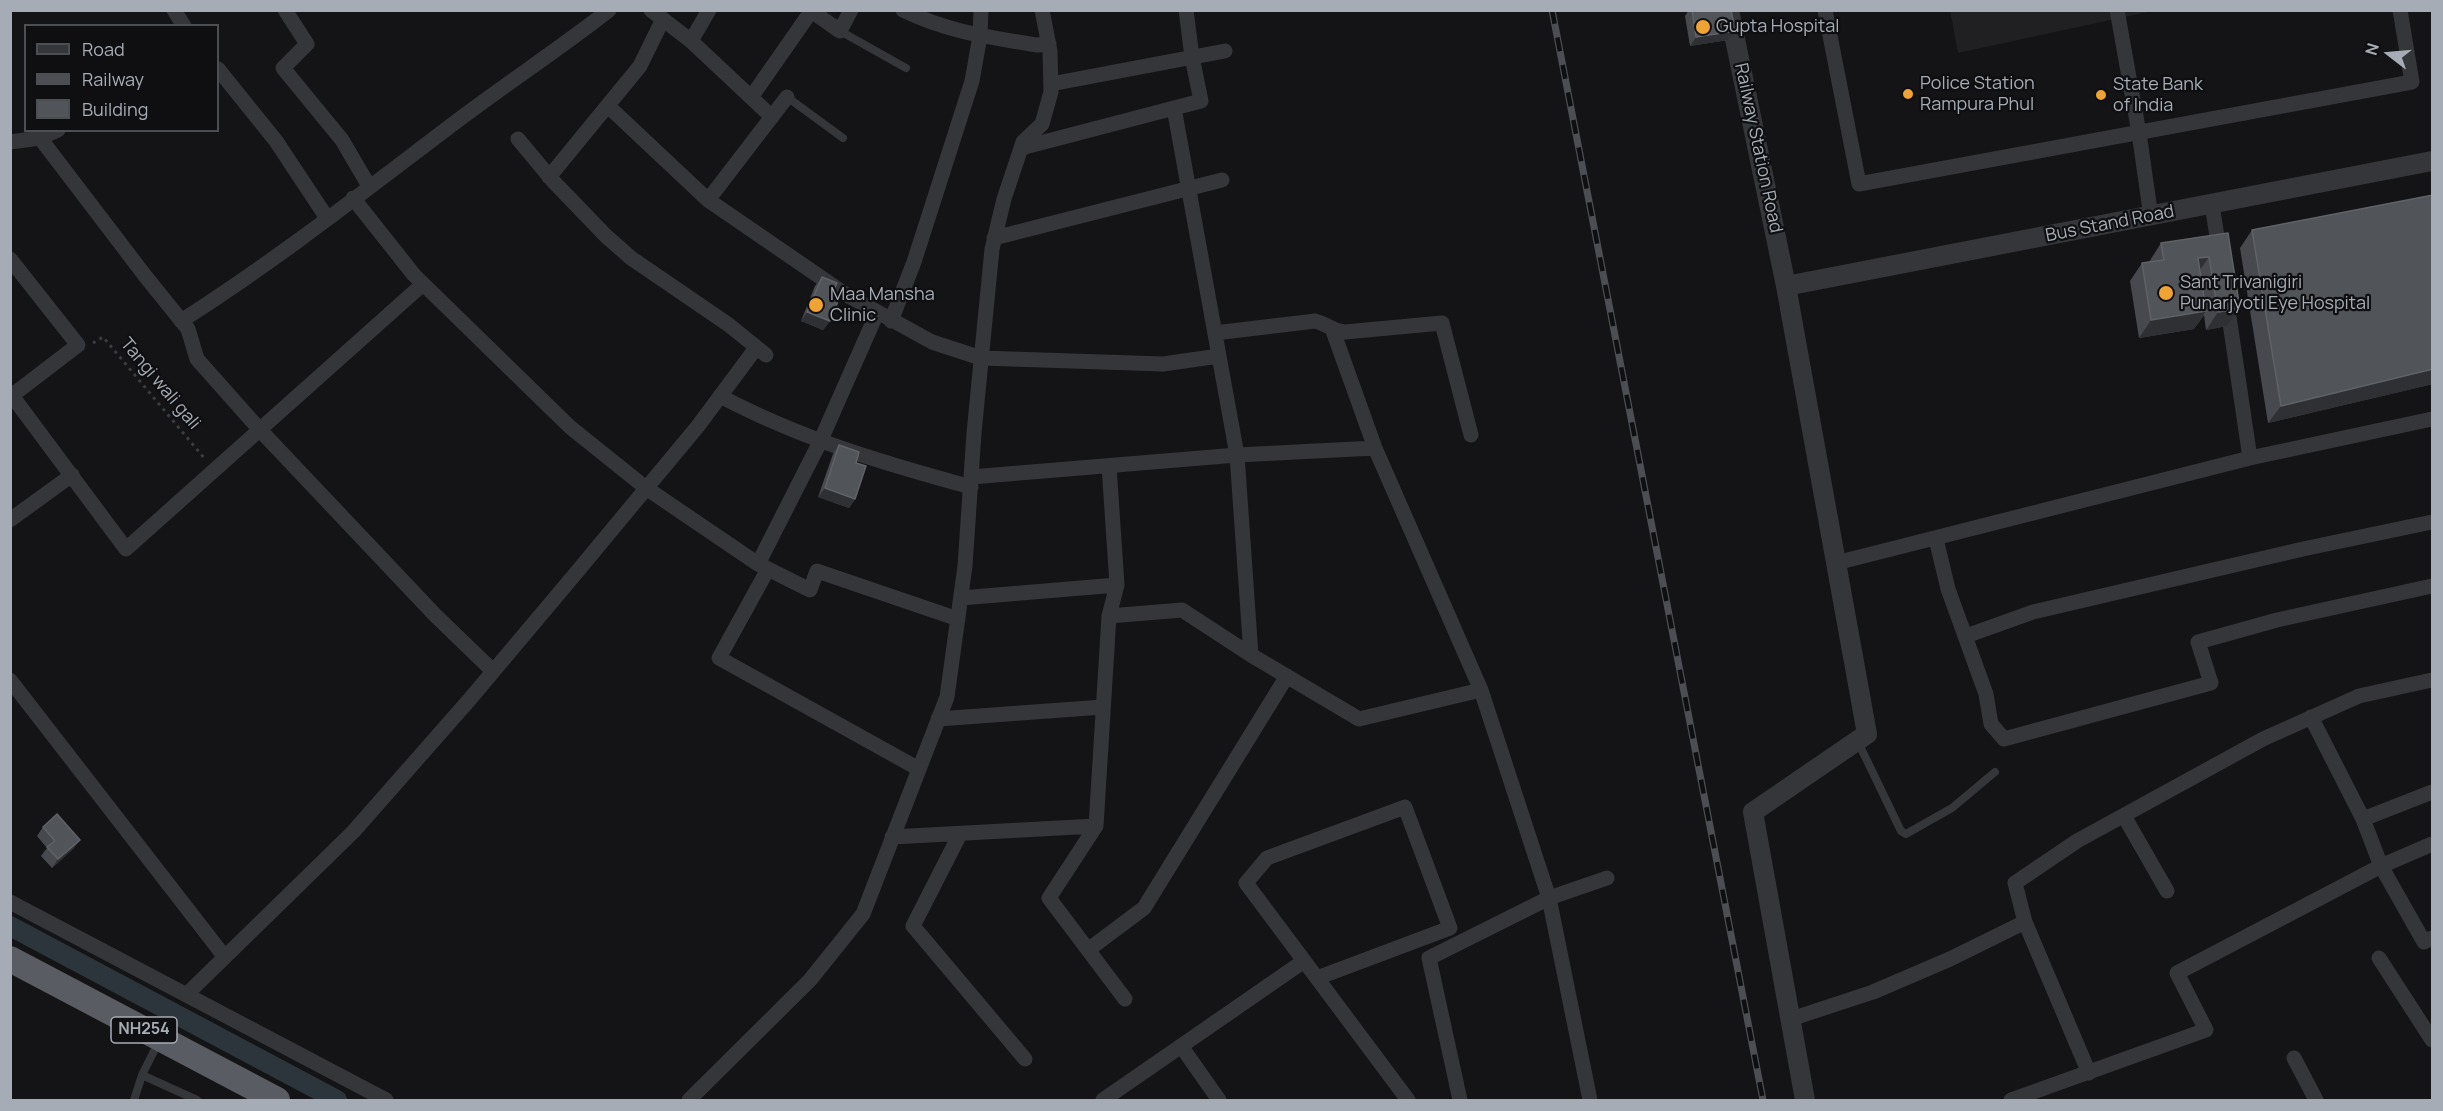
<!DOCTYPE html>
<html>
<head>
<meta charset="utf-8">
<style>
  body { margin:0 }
  #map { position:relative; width:2443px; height:1111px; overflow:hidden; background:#141416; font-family:Manrope,sans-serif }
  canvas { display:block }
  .frame { position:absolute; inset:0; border:12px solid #a6acb6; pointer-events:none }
  .legend { position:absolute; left:24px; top:24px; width:195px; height:108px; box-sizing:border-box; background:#0f0f11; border:2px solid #4b4e53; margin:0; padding:8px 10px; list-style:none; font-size:18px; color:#a6acb6 }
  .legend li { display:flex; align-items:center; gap:12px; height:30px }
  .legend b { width:30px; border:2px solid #4b4e53 }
  .north { position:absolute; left:2359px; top:24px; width:60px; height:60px; -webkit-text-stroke:4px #0f0f11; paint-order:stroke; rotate:286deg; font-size:16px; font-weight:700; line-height:24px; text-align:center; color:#a6acb6 }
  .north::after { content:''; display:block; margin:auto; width:21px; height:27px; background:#a6acb6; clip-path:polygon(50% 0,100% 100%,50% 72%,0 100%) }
</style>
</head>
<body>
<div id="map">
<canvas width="2443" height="1111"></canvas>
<div class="frame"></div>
<ul class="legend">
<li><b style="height:8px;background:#35363a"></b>Road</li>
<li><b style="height:8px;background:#4c4e53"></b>Railway</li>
<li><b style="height:16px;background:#515459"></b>Building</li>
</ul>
<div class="north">N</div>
</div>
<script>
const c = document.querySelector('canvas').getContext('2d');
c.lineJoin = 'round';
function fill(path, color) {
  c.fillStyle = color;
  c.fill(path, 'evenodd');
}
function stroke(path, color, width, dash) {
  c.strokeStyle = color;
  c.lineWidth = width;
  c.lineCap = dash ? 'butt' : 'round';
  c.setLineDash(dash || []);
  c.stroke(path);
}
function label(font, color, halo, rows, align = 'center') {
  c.font = font + ' Manrope,sans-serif';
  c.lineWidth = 4.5;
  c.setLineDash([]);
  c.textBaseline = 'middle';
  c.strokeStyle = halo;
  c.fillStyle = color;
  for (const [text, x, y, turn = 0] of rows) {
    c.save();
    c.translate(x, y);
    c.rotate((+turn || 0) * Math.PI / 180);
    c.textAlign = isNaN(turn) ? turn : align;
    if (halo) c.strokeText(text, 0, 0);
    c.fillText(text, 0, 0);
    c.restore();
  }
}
fill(new Path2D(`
  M1950,10L2152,11L1958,53Z`), '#202023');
stroke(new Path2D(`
  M10,926L337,1100`), '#2c353b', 20);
stroke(new Path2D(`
  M93,343L103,337L205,459`), '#3b3d41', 3, [3, 4.5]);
stroke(new Path2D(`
  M840,31L906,68
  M787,97L843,138
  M1858,742L1901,831L1906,834L1952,808L1995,772
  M142,1075L197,1100
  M134,1100L142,1075L159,1041`), '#35363a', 8);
stroke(new Path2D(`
  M174,10L184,26
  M285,10L307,44L283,68L342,140L369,186
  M651,10L691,41L772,117
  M810,10L840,31L851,10
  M903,10C948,32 989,37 1037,45L1049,44
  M1825,10L1859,184L2412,82L2400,10
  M2117,10L2139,133L2151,217
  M691,41L709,10
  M218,69L276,141L327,218
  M1051,84L1225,51
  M752,96L812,10
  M608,106L708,200L845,294L932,342L981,358L1163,364L1219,356
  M40,138L146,277L188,329L197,359L260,430L435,615L493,671
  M518,139L553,181L606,236L631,258L729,325L766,355
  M10,142L40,138L58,130
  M1021,148L1201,101L1192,57L1186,10
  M549,177L640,66L663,19
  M353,198L414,275L570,427L646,488L758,564L810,590L817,571L958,619
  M708,200L787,97
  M2212,205L2220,255
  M994,238L1222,180
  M10,259L78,345L10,397
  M2227,303L2250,458
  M181,321C280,258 372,185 465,115C513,79 562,47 609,10
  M891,321L914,262L972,81L980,36L981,10
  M1333,331L1375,448L1481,690L1549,898L1590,1100
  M1215,333L1315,321C1327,324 1333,331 1345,332L1442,323L1471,435
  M10,393L126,549L423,284
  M720,396C801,439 883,463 971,487
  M971,477L1237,455L1375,448
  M10,520L72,475
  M1936,539L1948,589L1986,694L1991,724L2004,739L2211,683L2198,642L2277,620L2432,586
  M1836,563L2250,458L2432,419
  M758,564L820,442L877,313
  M768,569L719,658L919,769
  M961,598L1117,585
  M1109,616L1182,610L1251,655L1237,455L1174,108
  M1966,636L2033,612L2303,549L2432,522
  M1251,655L1359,719L1481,690
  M10,680L224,956
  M2311,717L2363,819L2381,866L2424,942L2432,938
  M938,719L1103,707
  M2124,816L2167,891
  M2363,819L2432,792
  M1096,826L1049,898L1125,999
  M960,834L913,926L1025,1059
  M892,837L1096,826L1109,616L1117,585L1109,466
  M10,902L386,1100
  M1088,950L1144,908L1287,676
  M2379,958L2432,1040
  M1317,978L1450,928L1405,807L1267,858L1246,883L1408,1100
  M186,995L353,832L470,699L576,573L698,426L756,348
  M1791,1019L1873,992L1950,959L2025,922
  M1181,1046L1219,1100
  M2294,1058L2316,1100
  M2089,1073L2025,922L2015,883L2077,841L2263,739L2359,696L2432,680
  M689,1100L810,980L863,914L947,697L965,566L974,433L992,249L1004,199L1023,142L1042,124L1051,92L1050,51L1042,10
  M1103,1100L1304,961
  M1460,1100L1429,958L1549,898L1607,878
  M2011,1100L2206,1030L2177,973L2381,866L2432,844`), '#35363a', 15);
stroke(new Path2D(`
  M1729,10L1786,286L1867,734L1753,812L1805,1100
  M1786,286L2432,161`), '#35363a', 20);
stroke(new Path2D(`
  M10,959L277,1100`), '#595c62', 26);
const rail = new Path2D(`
  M1552,10L1763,1100`);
stroke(rail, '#4c4e53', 7);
stroke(rail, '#0f0f11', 4.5, [14]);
fill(new Path2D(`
  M1689,10H1731L1728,40L1690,46L1685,16Z
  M2433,195V384L2268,423L2240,248L2252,230Z
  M2228,233L2240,309L2227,326L2206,330L2204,315L2194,329L2139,338L2130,281L2142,263L2149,262L2161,243Z
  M822,277L830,321L823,330L801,321L815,286Z
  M839,445L856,463L855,499L849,508L818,497L833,454Z
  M43,827L80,840L73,849L52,868L41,856L47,848L37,836Z`), '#47494e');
fill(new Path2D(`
  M1735,31L1728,40L1690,46L1696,37Z
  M2209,257L2197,274L2198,258Z
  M2240,309L2227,326L2206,330L2218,312Z
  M2206,311L2194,329L2139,338L2151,320Z
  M807,312L830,321L823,330L801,321Z
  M2433,369V384L2268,423L2281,406Z
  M825,488L855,499L849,508L818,497Z
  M80,840L73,849L52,868L58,859Z`), '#2e3033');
const building = new Path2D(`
  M1692,10H1731L1735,31L1696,37Z
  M2433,195V369L2281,406L2252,230Z
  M2228,233L2240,309L2218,312L2209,257L2198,258L2206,311L2151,320L2142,263L2164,260L2161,243Z
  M822,277L837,283L831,296L839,299L830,321L807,312Z
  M839,445L859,452L856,463L866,466L855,499L825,488Z
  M57,814L80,840L58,859L47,847L55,841L43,827Z`);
fill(building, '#515459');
stroke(building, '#5f6268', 1.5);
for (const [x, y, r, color] of [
  [1703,27,8,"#efa333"],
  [1908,94,6,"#efa333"],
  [2101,95,6,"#efa333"],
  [2166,293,8,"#efa333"],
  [816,305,8,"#efa333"]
]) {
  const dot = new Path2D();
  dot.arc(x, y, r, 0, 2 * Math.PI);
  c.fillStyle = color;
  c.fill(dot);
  stroke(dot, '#0f0f11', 2);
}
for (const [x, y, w] of [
  [144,1030,66]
]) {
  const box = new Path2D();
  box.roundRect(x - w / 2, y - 13, w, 26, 4.5);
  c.fillStyle = '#0f0f11';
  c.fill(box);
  stroke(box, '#a6acb6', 1.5);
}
label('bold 16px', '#a6acb6', null, [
  ["NH254",144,1030]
]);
label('18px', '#a6acb6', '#0f0f11', [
  ["Gupta Hospital",1716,27],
  ["Police Station",1920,84],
  ["Rampura Phul",1920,105],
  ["State Bank",2113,85],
  ["of India",2113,106],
  ["Sant Trivanigiri",2180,283],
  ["Punarjyoti Eye Hospital",2180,304],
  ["Maa Mansha",830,295],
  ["Clinic",830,316]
], 'left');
label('18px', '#a6acb6', '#0f0f11', [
  ["Railway Station Road",1758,148,78],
  ["Bus Stand Road",2110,224,-11],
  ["Tangi wali gali",160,384,50]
]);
</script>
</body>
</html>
